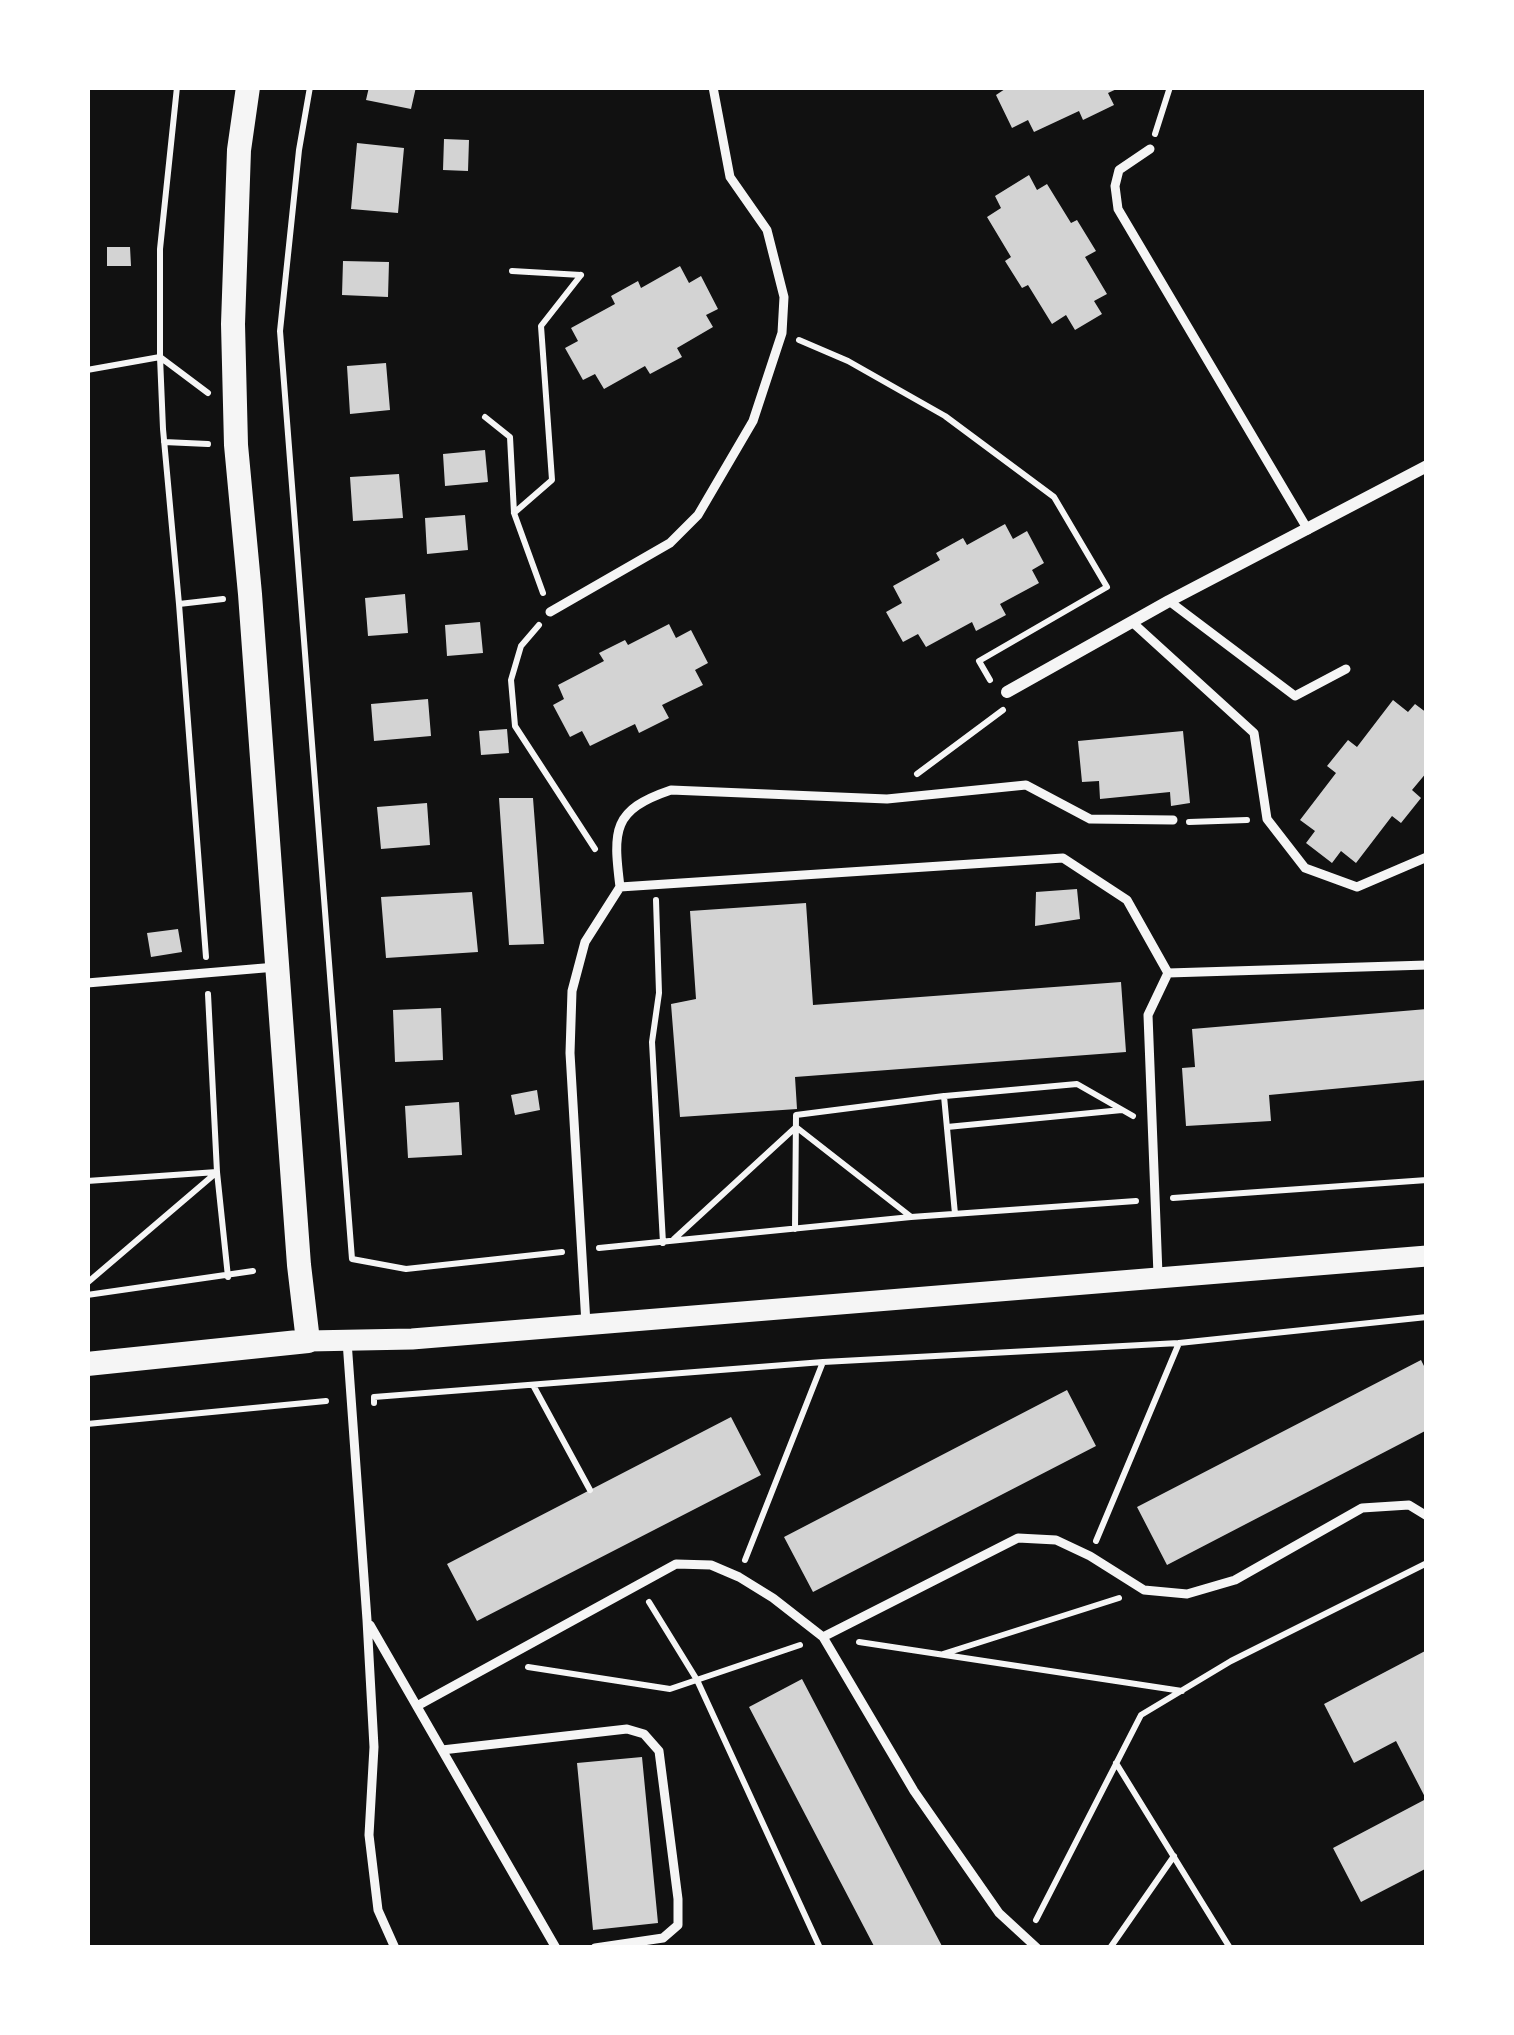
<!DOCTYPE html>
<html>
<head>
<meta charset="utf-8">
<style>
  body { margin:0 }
  #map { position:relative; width:1514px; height:2035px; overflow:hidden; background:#111; font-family:"Fira Sans",sans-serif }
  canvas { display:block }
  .frame { position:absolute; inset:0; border:90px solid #fff; pointer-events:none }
</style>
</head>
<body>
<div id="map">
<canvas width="1514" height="2035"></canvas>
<div class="frame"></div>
</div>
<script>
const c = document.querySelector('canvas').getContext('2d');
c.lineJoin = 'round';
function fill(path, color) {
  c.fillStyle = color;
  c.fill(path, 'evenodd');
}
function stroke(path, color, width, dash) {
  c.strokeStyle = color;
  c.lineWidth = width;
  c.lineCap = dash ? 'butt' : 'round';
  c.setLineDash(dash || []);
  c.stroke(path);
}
fill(new Path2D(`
  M369,87H416L411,109L366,100Z
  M1008,87H1121L1108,93L1114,105L1083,120L1079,111L1034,132L1028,120L1012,128L996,95Z
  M444,139L469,140L468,171L443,170Z
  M357,143L404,148L398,213L351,209Z
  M1029,175L1037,190L1047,184L1071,223L1077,220L1096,251L1085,257L1107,294L1094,301L1102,314L1075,330L1066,315L1052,324L1028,285L1022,288L1005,261L1011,257L987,217L1001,208L995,196Z
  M107,247H130L131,266H107Z
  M343,261L389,262L388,297L342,295Z
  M680,266L689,283L701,276L718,309L706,315L713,327L677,348L682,357L650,374L645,366L604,389L595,374L583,380L565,348L578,341L571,328L615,304L611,296L638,281L641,288Z
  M386,363L390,410L350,414L347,366Z
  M485,450L488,482L445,486L443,454Z
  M399,474L403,518L353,521L350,477Z
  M465,515L468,550L427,554L425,518Z
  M1005,524L1013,539L1027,531L1044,563L1032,570L1039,583L1000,604L1006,615L976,631L972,622L926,647L918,634L903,642L886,612L902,603L893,586L940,560L936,553L963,538L967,545Z
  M405,594L408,633L368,636L365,598Z
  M480,622L483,653L447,656L445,625Z
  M669,624L676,638L691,630L708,663L695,670L703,685L662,705L669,718L639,733L635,724L590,746L582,731L570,737L553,705L564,699L558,685L604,661L599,653L625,640L628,645Z
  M428,699L431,736L374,741L371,704Z
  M1393,700L1408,712L1415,704L1427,713V772L1412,790L1421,798L1401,823L1392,816L1356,863L1341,851L1332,863L1306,843L1315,831L1300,820L1336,773L1327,766L1348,740L1357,747Z
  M507,729L509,753L481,755L479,731Z
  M1183,731L1190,803L1171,806L1170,792L1100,799L1099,781L1082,782L1078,741Z
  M499,798H533L544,944L509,945Z
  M427,803L430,845L381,849L377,807Z
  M1077,889L1080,919L1035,926L1036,892Z
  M472,892L478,952L386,958L381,897Z
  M806,903L813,1005L1121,982L1126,1052L795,1077L797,1109L680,1117L671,1004L696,999L690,911Z
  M178,929L182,952L151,957L147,933Z
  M441,1008L443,1060L395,1062L393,1010Z
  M1427,1009V1080L1269,1095L1271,1121L1186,1126L1182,1068L1195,1067L1192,1029Z
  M537,1090L540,1110L515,1115L511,1095Z
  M459,1102L462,1155L408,1158L405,1106Z
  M1421,1360L1427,1372V1430L1167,1565L1137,1507Z
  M1067,1390L1096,1446L813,1592L784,1537Z
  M731,1417L761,1475L477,1621L447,1564Z
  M1427,1650V1868L1361,1902L1333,1848L1426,1799L1396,1741L1354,1763L1324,1704Z
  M802,1679L890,1847L943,1948H875L749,1707Z
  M642,1757L658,1923L593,1930L577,1763Z`), '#d3d3d3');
stroke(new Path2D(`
  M177,87L160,249V357L163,429L179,604L206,957
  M310,87L299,150L280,331L352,1259L406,1269L562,1252
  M1155,134L1170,87
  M512,271L581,275
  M799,340L848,361L945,416L1054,497L1107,587L979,661L990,680
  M87,370L160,357L208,393
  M485,417L510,437L514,513L543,593
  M164,442L208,444
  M514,513L552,480L541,326L581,275
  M179,604L223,599
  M539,625L521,646L511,680L515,726L595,849
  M917,774L1003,710
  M1189,822L1247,820
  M656,900L659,993L652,1042L663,1243
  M945,1096L1077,1084L1133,1116
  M947,1127L1122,1110
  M87,1181L217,1172L208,994
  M1173,1198L1427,1180
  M795,1229L796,1115L944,1096L955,1214
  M674,1239L796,1127L910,1216
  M599,1248L911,1217L1136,1201
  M87,1283L217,1172L228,1277
  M87,1295L253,1271
  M533,1385L590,1490
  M374,1403V1397L823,1362L1179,1343L1427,1317
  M87,1424L326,1401
  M1096,1541L1179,1343
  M745,1560L823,1362
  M649,1602L697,1680L820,1948
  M859,1642L1182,1691
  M943,1654L1119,1598
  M528,1667L670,1689L800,1645
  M1116,1763L1230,1948
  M1036,1920L1141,1715L1231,1661L1427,1563
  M1110,1948L1174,1856`), '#f5f5f5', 6);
stroke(new Path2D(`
  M1150,149L1119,170L1115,186L1118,209L1308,530
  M1169,601L1295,696L1346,669
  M550,612L670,543L698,515L753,421L782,333L784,297L767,230L730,177L713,87
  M1132,622L1254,733L1267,819L1305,868L1357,887L1427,857
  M620,887C613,830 612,810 671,790L887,799L1026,785L1090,819L1173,820
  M87,983L276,967
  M1158,1275L1148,1015L1168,973
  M586,1324L570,1053L572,991L585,942L620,887L1063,858L1127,900L1168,973L1427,965
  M347,1341L367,1620L374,1747L369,1835L378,1910L395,1948
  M370,1625L556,1948
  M823,1637L1018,1538L1056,1540L1090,1556L1144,1590L1187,1594L1235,1580L1362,1508L1409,1505L1427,1516
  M417,1706L676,1564L711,1565L739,1577L773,1598L823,1637L914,1791L999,1913L1037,1948
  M442,1750L627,1729L644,1734L659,1751L678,1899V1925L663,1938L595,1948`), '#f5f5f5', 9);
stroke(new Path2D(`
  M1007,692L1169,601L1427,466`), '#f5f5f5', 12);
stroke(new Path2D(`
  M308,1341L412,1339L1427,1256`), '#f5f5f5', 21);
stroke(new Path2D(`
  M87,1364L308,1341L299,1265L250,594L236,445L233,324L239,150L248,87`), '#f5f5f5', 24);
</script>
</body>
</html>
